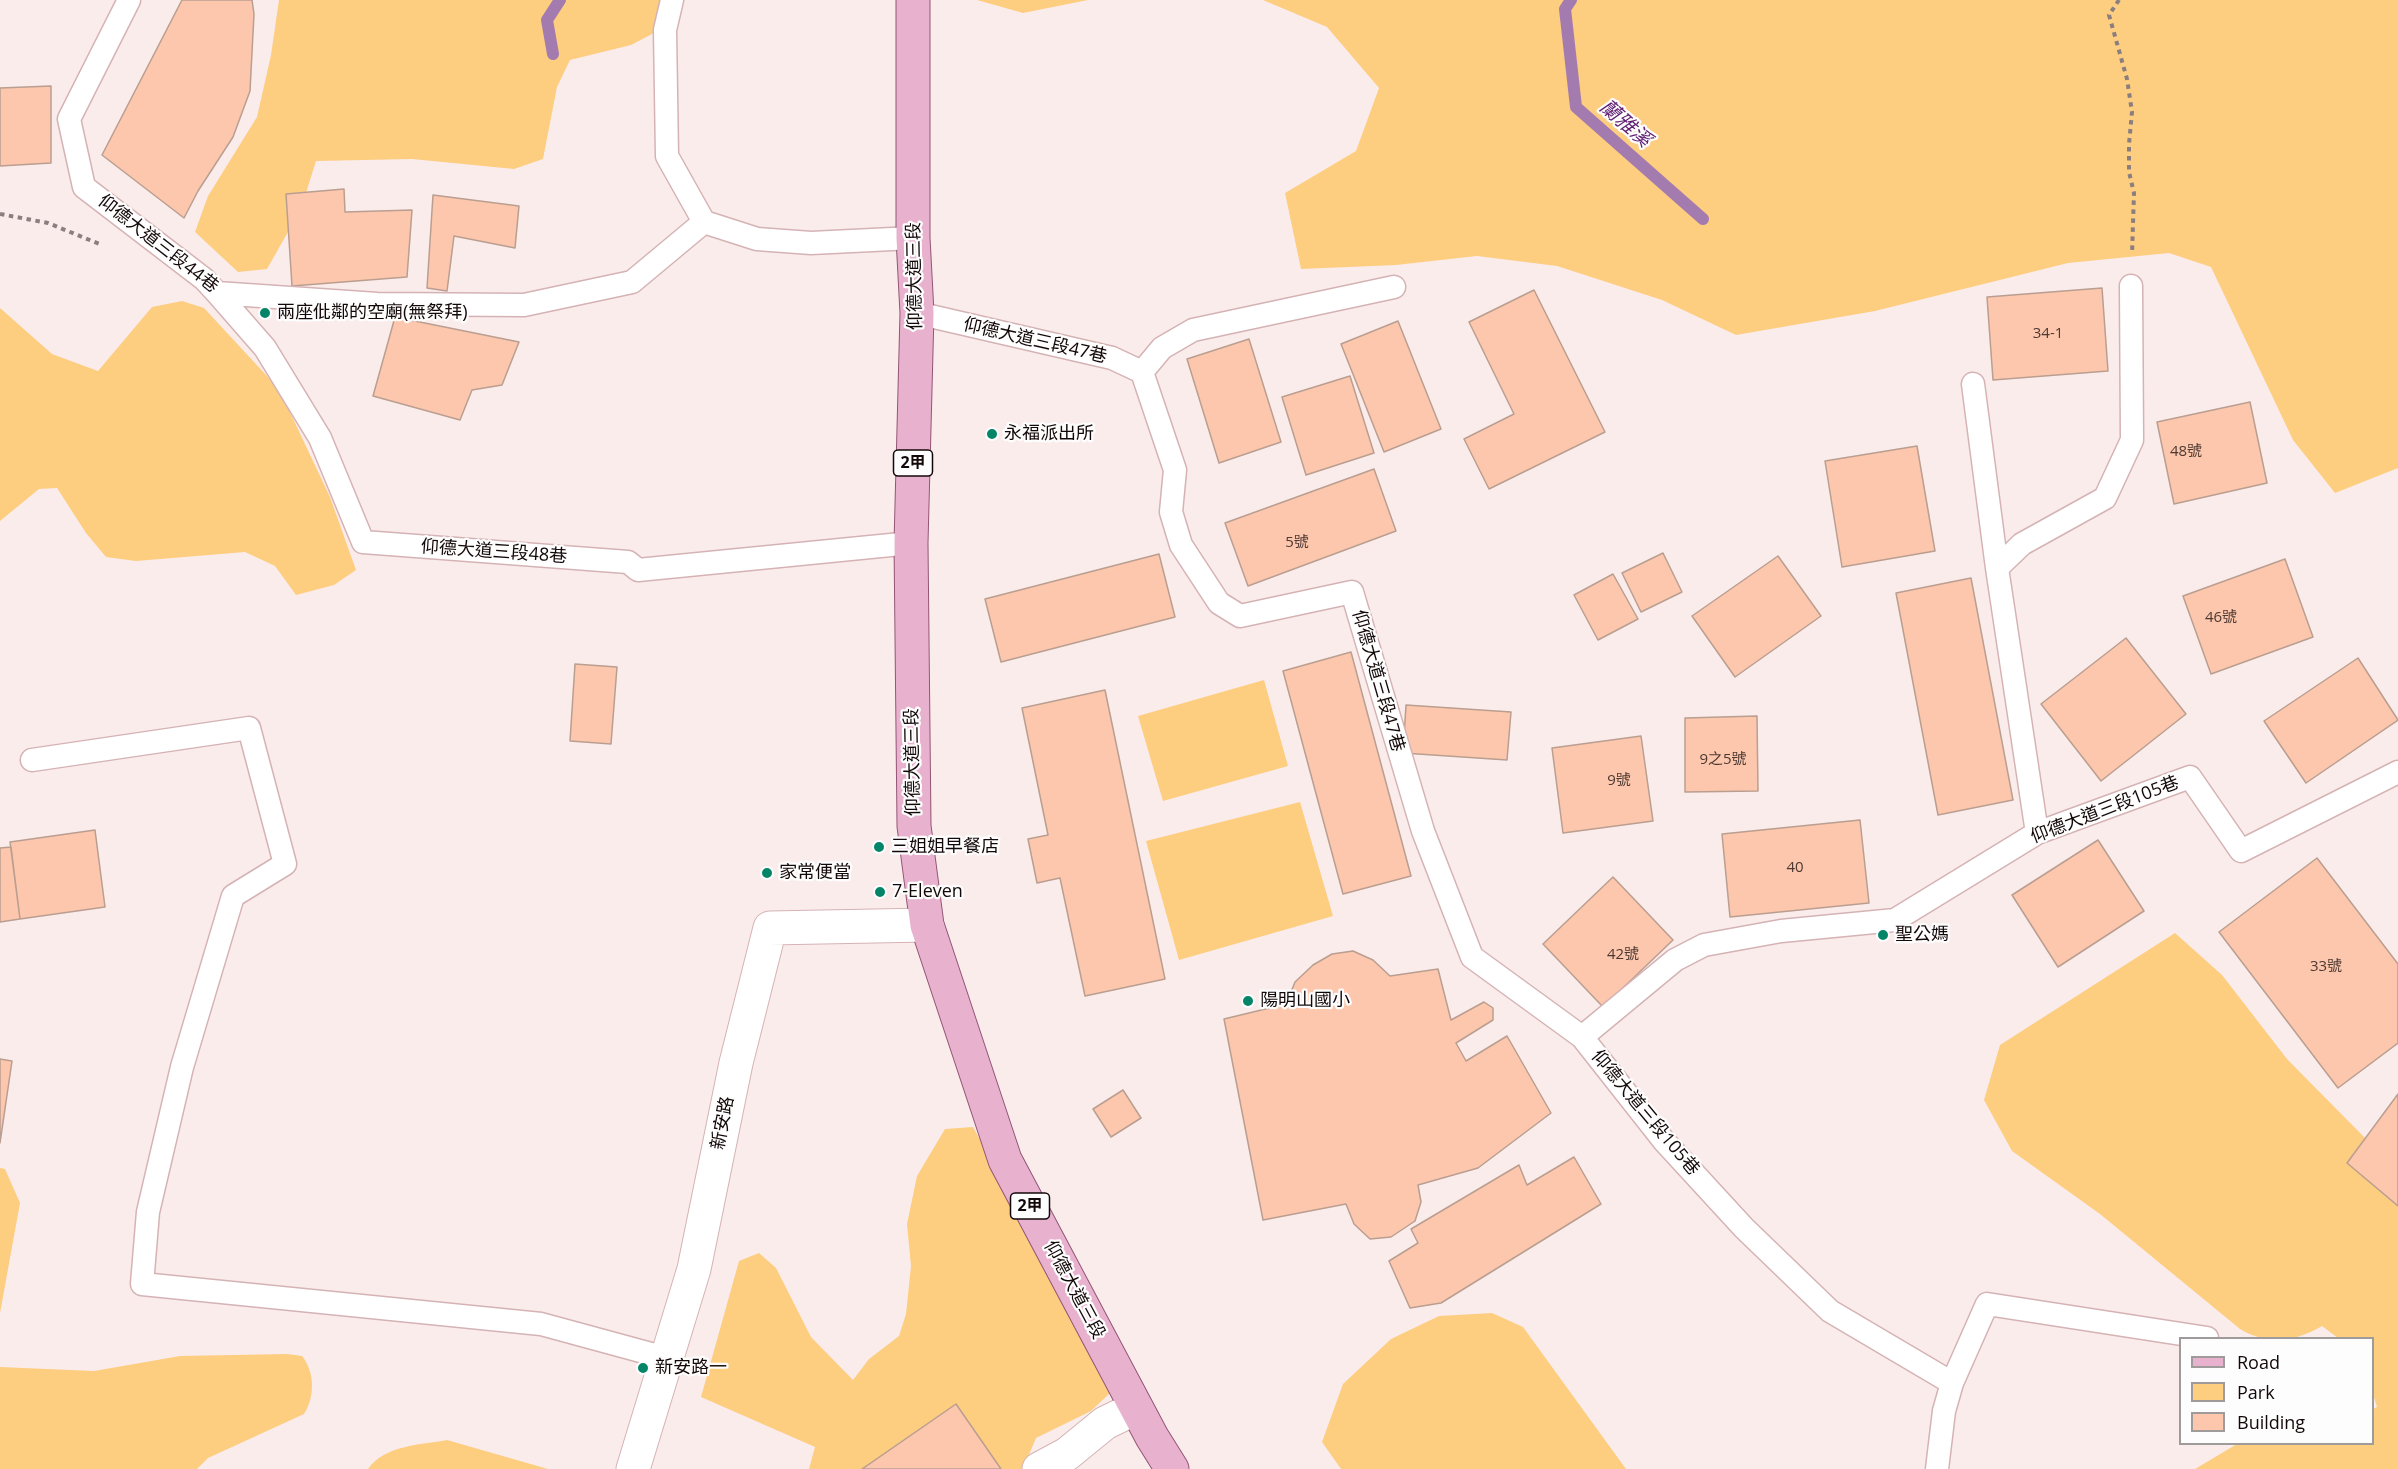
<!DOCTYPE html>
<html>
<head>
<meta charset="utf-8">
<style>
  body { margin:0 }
  #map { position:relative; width:2398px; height:1469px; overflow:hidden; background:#fbecec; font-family:"Open Sans",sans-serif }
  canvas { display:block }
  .legend { position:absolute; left:2179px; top:1337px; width:195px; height:108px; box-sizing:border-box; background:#fdfdfd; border:2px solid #9f9b9b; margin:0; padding:8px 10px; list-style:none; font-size:18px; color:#130809 }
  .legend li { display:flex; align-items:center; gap:12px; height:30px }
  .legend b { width:30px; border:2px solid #9f9b9b }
</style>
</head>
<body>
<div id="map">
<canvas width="2398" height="1469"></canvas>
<ul class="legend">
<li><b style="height:8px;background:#e8b2cf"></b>Road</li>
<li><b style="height:16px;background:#fdcd80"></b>Park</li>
<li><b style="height:16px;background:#fcc7ad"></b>Building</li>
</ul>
</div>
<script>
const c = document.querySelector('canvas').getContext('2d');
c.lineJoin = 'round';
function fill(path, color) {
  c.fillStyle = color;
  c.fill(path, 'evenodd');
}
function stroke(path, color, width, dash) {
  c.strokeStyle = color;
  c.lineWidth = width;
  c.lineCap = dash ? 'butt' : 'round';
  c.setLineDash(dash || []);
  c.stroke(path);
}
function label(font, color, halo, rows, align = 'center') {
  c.font = font + ' "Open Sans","Noto Sans TC",sans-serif';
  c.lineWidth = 4.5;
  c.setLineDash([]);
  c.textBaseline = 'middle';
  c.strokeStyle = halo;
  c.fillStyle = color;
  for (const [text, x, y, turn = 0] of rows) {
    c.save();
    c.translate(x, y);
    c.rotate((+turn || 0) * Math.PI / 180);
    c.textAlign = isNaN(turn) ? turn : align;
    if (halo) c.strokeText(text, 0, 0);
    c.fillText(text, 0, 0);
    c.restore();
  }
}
fill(new Path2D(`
  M279,0H661L654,33L631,45L570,60L557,87L543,159L514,169L412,159L316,161L301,209L267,269L238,272L195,232L208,196L257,117L271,55Z
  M977,0H1088L1023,13Z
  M1263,0H2398V468L2335,493L2293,440L2211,267L2169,253L2068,263L1875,311L1736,335L1662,300L1557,266L1477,256L1396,265L1301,269L1285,193L1356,151L1379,88L1327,27Z
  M182,301L204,308L279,389L330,497L356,570L334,585L296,595L275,566L245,552L136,561L106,557L86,533L57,488L39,489L0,521V308L52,354L98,371L152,307Z
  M1264,680L1288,766L1163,801L1138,716Z
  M1300,802L1333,916L1179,960L1146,841Z
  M2175,933L2222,975L2287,1059L2365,1138L2348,1163L2398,1206V1469H2195L2237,1444H2372L2373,1409L2377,1407L2373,1394L2372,1338H2338L2322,1326C2294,1342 2269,1346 2240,1329L2100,1214L2012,1151L1984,1100L2000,1045Z
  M973,1127L1017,1206L1110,1393L1091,1411L1036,1438L1023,1469H809L815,1447L701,1397L739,1261L759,1253L776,1268L811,1337L853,1380L869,1359L899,1336L906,1314L911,1266L907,1224L917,1176L945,1129Z
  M0,1168L5,1169L20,1203L0,1313Z
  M1492,1313L1523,1327L1626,1469H1341L1322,1442L1343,1384L1391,1339L1439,1316Z
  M287,1354L302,1356C315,1372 315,1397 304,1414L208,1458L197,1469H0V1367L94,1371L180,1356Z
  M447,1440L548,1469H368C385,1445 420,1445 447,1440Z`), '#fdcd80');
stroke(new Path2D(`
  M1571,0L1565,9L1576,107L1703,219
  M553,54L547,20L560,0`), '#a47bae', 12);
const building = new Path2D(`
  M182,0H252L254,14L250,91L233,137L198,191L184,218L102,155Z
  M51,86V163L0,166V88Z
  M344,189L345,212L412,210L407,277L292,286L286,194Z
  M433,195L519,206L515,248L454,236L447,291L427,288Z
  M2102,288L2108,371L1993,380L1987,297Z
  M1534,290L1605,432L1489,489L1464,439L1514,414L1469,322Z
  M395,317L519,342L502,385L472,390L460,420L373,396Z
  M1398,321L1441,429L1384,452L1341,344Z
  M1249,339L1281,442L1219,463L1187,359Z
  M1350,376L1374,453L1306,475L1282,397Z
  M2250,402L2267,483L2174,504L2157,422Z
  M1917,446L1935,551L1842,567L1825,461Z
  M1374,469L1396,531L1248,586L1225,523Z
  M1663,553L1682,592L1641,612L1622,573Z
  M1159,554L1175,617L1001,662L985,599Z
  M1778,556L1821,616L1735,677L1692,616Z
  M2285,559L2313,637L2211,674L2183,596Z
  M1613,574L1638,619L1598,640L1574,595Z
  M1971,578L2013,800L1938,815L1896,593Z
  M2126,638L2186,714L2101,781L2041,704Z
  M1351,652L1411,876L1343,894L1283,671Z
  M2358,658L2398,720L2306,783L2264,721Z
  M575,664L617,667L611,744L570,741Z
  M1105,690L1165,979L1085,996L1060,878L1037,883L1028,839L1048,835L1022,708Z
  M1406,705L1511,712L1507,760L1403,753Z
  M1757,716L1758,791L1685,792V718Z
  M1641,736L1653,821L1563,833L1552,748Z
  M1860,820L1869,903L1730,917L1722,834Z
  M95,830L105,907L20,919L10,842Z
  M2098,840L2144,911L2058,967L2012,895Z
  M11,847L20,919L0,922V848Z
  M2317,858L2398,964V1043L2338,1088L2219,932Z
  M1613,877L1673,940L1603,1007L1543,944Z
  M1353,951L1373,960L1390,976L1438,969L1451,1020L1484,1002L1493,1008V1020L1456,1043L1466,1061L1507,1036L1551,1113L1478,1168L1418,1185L1421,1202L1415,1221L1391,1237L1370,1239L1354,1224L1346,1204L1263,1220L1224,1019L1286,1004L1295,982L1313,965L1332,954Z
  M0,1059L12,1061L0,1143Z
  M1123,1090L1141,1118L1111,1137L1093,1109Z
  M2398,1094V1206L2347,1163Z
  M1574,1157L1601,1204L1441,1303L1410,1308L1389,1261L1418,1243L1411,1229L1519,1165L1527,1185Z
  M956,1404L1001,1469H862Z`);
fill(building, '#fcc7ad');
stroke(building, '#ba9e90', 1.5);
const service = new Path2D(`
  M129,0L69,119L84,187L204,279L217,293L377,304L524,305L632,282L704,222
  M672,0L665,30L667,156L704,222
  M704,222L757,239L811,243L913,238
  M217,293L265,348L320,438L363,542L628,562L638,570L911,543
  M917,313L1112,358L1142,372L1175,470L1171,512L1181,545L1219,603L1240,616L1352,592L1423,831L1472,957L1582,1037
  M1142,372L1162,348L1193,330L1394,287
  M1973,384L1997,568
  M32,760L249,728L285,864L233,896L182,1067L148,1212L142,1284L541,1324L666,1358
  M2037,833L1997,568L2022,544L2105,498L2132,440L2131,286
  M1952,1383L1987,1304L2207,1338
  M1937,1469L1944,1411L1952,1383L1830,1311L1744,1228L1664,1141L1582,1037L1675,960L1704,945L1781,931L1895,920L2037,833L2190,777L2241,851L2398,772`);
const pedestrian = new Path2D(`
  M1039,1469L1067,1454L1105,1423L1136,1408`);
const minor = new Path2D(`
  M633,1469L694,1269L736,1063L770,928L927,925`);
const primary = new Path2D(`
  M913,0V238L917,313L911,543L914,826L927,925L1005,1160L1152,1437L1172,1469`);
stroke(service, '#d5b3b4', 25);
stroke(pedestrian, '#d5b3b4', 35);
stroke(minor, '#d5b3b4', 35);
stroke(primary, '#935575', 35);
stroke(new Path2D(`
  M2119,0L2109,15L2127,79L2132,112L2129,144V172L2134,193L2132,254
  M0,214L48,223L102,245`), '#8b7e7e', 4, [4.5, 4.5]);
stroke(service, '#fff', 22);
stroke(pedestrian, '#fff', 33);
stroke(minor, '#fff', 33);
stroke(primary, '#e8b2cf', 33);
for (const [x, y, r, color] of [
  [265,313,6,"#058568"],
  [992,434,6,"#058568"],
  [879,847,6,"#058568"],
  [767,873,6,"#058568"],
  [880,892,6,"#058568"],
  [1883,935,6,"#058568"],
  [1248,1001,6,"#058568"],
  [643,1368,6,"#058568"]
]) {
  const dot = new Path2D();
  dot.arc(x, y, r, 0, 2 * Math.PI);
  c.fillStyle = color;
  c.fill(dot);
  stroke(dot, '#fdfdfd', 2);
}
label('15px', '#4d3832', null, [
  ["34-1",2048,334],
  ["48號",2186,452],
  ["5號",1297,543],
  ["46號",2221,618],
  ["9之5號",1723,760],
  ["9號",1619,781],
  ["40",1795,868],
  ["42號",1623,955],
  ["33號",2326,967]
]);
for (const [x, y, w] of [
  [913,463,39],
  [1030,1206,39]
]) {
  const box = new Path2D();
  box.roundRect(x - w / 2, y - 13, w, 26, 4.5);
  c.fillStyle = '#fdfdfd';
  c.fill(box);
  stroke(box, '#130809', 1.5);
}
label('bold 16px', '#130809', null, [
  ["2甲",913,463],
  ["2甲",1030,1206]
]);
label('18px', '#130809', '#fdfdfd', [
  ["仰德大道三段44巷",158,244,38],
  ["仰德大道三段",915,276,-91],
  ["仰德大道三段47巷",1035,341,13],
  ["仰德大道三段48巷",494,552,4],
  ["仰德大道三段47巷",1378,681,74],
  ["仰德大道三段",913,762,-91],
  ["仰德大道三段105巷",2105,810,-21],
  ["仰德大道三段105巷",1645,1113,50],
  ["新安路",723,1123,-79],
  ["仰德大道三段",1074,1290,62]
]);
label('18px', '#130809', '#fdfdfd', [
  ["兩座仳鄰的空廟(無祭拜)",277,313],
  ["永福派出所",1004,434],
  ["三姐姐早餐店",891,847],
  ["家常便當",779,873],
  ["7-Eleven",892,892],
  ["聖公媽",1895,935],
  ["陽明山國小",1260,1001],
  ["新安路一",655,1368]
], 'left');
label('italic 20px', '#5f1e73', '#fdfdfd', [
  ["蘭雅溪",1625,124,41]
]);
</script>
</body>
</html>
